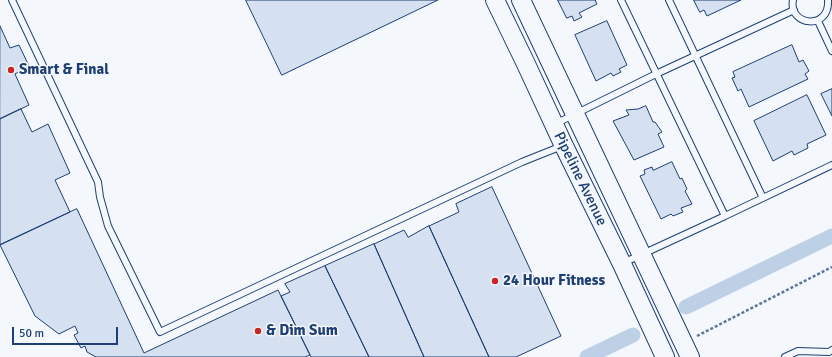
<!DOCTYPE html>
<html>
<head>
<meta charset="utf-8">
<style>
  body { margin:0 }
  #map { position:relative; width:832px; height:357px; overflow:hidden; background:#f4f7fb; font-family:Signika,sans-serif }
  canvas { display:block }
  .scale { position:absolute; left:12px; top:327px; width:106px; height:18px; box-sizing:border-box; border:2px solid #1d3f73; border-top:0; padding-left:5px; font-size:12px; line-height:14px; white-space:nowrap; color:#1d3f73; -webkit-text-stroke:3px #f4f7fb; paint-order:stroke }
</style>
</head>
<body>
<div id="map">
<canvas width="832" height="357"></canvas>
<div class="scale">50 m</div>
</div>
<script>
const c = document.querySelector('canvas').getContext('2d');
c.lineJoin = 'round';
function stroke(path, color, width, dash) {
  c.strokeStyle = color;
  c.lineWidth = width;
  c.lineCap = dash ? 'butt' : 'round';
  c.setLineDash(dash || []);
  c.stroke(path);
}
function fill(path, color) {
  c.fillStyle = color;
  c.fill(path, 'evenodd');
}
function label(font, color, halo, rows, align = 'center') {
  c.font = font + ' Signika,sans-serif';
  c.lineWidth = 3;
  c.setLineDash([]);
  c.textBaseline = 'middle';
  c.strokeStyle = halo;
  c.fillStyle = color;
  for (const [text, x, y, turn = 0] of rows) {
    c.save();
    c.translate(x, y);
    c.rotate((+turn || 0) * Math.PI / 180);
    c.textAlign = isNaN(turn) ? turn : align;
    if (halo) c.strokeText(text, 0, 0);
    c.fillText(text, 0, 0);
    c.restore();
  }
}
stroke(new Path2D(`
  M686,307L832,236
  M587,357L633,335`), '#bed0e5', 15);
const building = new Path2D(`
  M246,0H438L282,75Z
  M558,0H595L597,4L579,13L582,17L574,21L572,16L567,18Z
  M694,0H741L707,16L704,10L700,12Z
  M607,21L627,65L619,69L621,72L613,76L611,73L596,81L575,35Z
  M0,26L10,48L19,45L29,66L15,74L29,105L0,119Z
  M792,45L799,62L803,60L809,71L805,74L808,79L749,107L741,89L738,91L732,78L735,77L733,72Z
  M832,89V116L821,94Z
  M807,95L826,135L807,144L808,148L794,155L792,151L773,161L754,121Z
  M646,106L653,122H655L662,132L658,134L664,147L634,160L613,121L629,115L626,110L638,109Z
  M21,109L32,132L48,124L70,173L55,180L70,212L0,245V119Z
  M672,162L680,179L682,178L687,189L685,191L692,204L681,208L683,212L673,216L671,214L661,219L640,176L645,174L644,170L652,167L653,170Z
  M492,187L561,336L516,357H489L429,226L459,212L456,204Z
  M77,209L144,353L278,290L310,355L305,357H96L87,352L85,346L81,348L74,335L78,333L75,326L59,334L35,316L0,245Z
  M429,226L489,357H424L374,244L404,230L408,237Z
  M374,244L424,357H369L325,266Z
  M325,266L369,357H311L281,296L290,292L285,284Z`);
fill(building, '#d5e0f0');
stroke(building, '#1d3f73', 1);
const service = new Path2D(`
  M12,0L98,182L100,197L108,226L160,332L522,162L562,146
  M621,0L725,216L623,263
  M669,0L763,198
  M793,0C788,26 830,31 828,0
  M818,21L832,51
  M555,124L656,74L794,10
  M725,216L832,165
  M785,357L798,351L829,352L832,350`);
const secondary = new Path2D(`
  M495,0L526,64L564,146L622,264L665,357
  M521,0L690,357`);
stroke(service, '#1d3f73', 8);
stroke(secondary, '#1d3f73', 20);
stroke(new Path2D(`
  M697,336L832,267`), '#5e769c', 2.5, [3, 2]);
stroke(service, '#f4f7fb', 6);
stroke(secondary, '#f4f7fb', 18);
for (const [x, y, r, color] of [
  [11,70,4,"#c62828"],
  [495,281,4,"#c62828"],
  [258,331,4,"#c62828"]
]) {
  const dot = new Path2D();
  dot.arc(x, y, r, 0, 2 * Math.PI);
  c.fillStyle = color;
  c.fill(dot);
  stroke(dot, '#f4f7fb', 1.5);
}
label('bold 15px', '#1d3f73', '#f4f7fb', [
  ["Smart & Final",19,70],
  ["24 Hour Fitness",503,281],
  ["& Dim Sum",266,331]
], 'left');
label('15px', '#1d3f73', '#f4f7fb', [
  ["Pipeline Avenue",580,179,64]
]);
</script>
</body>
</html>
